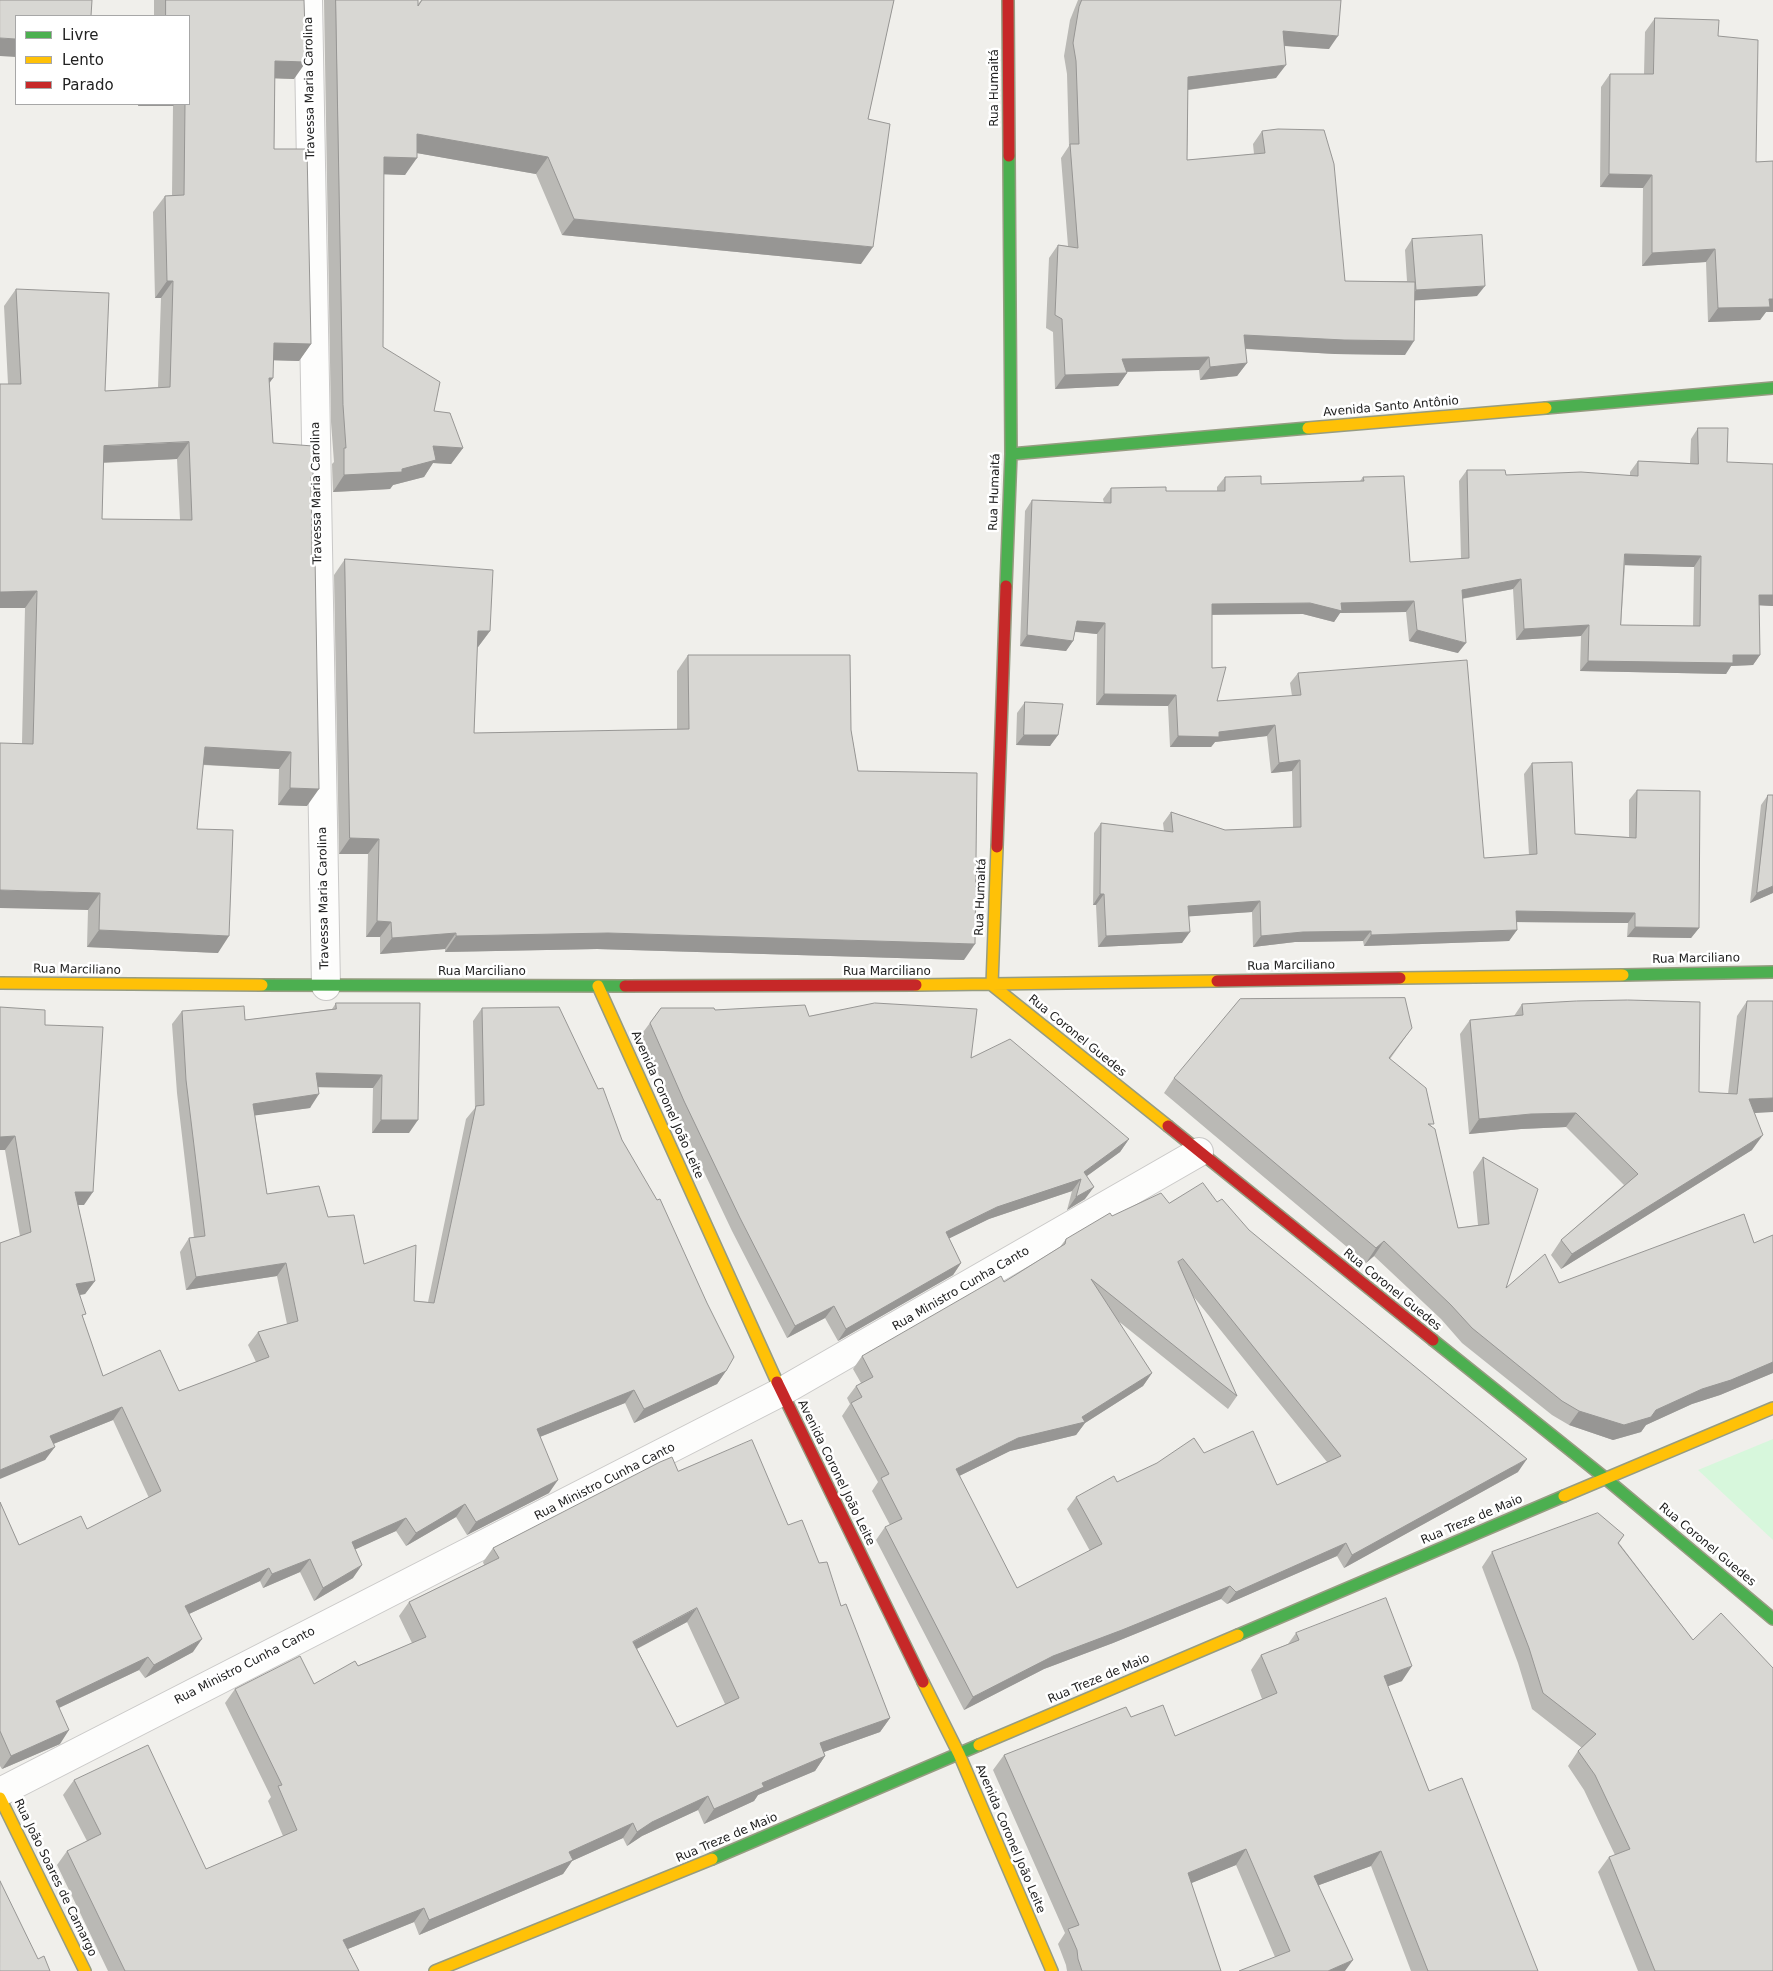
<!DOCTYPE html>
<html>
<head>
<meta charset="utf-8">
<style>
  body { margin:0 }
  #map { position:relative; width:1773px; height:1971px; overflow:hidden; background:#f0efeb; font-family:"DejaVu Sans",sans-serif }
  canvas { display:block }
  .legend { position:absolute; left:15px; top:15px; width:175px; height:90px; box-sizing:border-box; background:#fff; border:1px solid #a7a7a7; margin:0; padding:6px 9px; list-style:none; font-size:15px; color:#222 }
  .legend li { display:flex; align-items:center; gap:10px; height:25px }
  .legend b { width:25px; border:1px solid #a7a7a7 }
</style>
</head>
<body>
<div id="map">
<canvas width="1773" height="1971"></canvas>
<ul class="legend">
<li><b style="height:6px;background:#4caf50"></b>Livre</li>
<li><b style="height:6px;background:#ffc107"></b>Lento</li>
<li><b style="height:6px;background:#c62828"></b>Parado</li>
</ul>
</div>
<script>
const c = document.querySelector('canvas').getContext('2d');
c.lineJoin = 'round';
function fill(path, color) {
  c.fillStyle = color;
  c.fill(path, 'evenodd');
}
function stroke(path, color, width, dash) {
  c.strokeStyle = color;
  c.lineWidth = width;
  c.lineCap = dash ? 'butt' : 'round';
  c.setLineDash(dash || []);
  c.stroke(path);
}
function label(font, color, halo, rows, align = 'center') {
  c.font = font + ' "DejaVu Sans",sans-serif';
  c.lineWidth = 5;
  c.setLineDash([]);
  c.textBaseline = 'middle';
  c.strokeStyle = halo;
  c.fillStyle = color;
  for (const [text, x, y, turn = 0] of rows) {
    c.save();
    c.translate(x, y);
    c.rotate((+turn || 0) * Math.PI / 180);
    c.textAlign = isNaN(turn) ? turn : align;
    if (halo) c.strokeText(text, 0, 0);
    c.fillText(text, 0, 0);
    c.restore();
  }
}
fill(new Path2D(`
  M1773,1439V1540L1698,1470Z`), '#d7f7dc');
const street = new Path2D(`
  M308,0L326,986
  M0,1792L781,1392L1199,1152`);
const fast = new Path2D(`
  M1546,408L1773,388
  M1011,454L1308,428
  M1006,586L1011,454L1009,156
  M1623,975L1773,972
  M262,985L625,986
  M1433,1340L1605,1478L1773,1619
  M1238,1635L1564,1496
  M712,1859L979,1745`);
const slow = new Path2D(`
  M1308,428L1546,408
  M997,847L992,985L1168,1126
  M1400,978L1623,975
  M0,983L262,985
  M916,985L1217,981
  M598,986L777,1382
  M1564,1496L1773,1408
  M923,1682L959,1754L1052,1971
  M979,1745L1238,1635
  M0,1798L85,1971
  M435,1971L712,1859`);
const jam = new Path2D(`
  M1008,0L1009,156
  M997,847L1006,586
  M1217,981L1400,978
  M625,986L916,985
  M1168,1126L1433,1340
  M777,1382L923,1682`);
stroke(street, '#c9c8c7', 30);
stroke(fast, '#969c81', 14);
stroke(slow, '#969c81', 14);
stroke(jam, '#969c81', 14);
stroke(street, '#fdfdfc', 28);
stroke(fast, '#4caf50', 11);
stroke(slow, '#ffc107', 11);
stroke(jam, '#c62828', 11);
fill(new Path2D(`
  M154,0H304L294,79L275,78L274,149L311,344L299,361L274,360L269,384L273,443L311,480L307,806L278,805L279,769L203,765L197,829L218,953L87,947L88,910L22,743L25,608L8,384L4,306L16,289L105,391L158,387L161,298H155L153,212L165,196L172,195L173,106H138V104H189V16H154ZM177,459L180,520L102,519L103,463Z
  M324,0H418V4L421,0H894L868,119L861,264L562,235L536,174L417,153L405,175L384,174L383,347L463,448L451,464L433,463L424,477L393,485L390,489L333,492L332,464L334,462L331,422Z
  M1078,0H1341L1329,49L1284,46L1276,78L1188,90L1187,160L1254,154L1253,144L1262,131L1345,281H1407L1405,250L1412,239L1477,296L1415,300L1405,355L1335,354L1245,349L1247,363L1237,376L1200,380L1199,370L1126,372L1127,373L1118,386L1055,389L1053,332L1046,328L1049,258L1058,245L1068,246L1061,158L1069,146L1067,74L1064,56L1070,20Z
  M1655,18L1718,36L1756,162L1773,161V312H1766L1760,320L1708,322L1706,262L1642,266L1643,188L1600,187L1601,87L1610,74H1644L1645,32Z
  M1698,428L1727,462L1773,606L1759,605L1760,655L1753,665L1731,666L1726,674L1580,671L1581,636L1516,640L1513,589L1462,599L1458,653L1409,641L1406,612L1340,613L1334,622L1303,614H1212V668L1217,701L1292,696L1290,683L1298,673L1484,858L1529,855L1524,774L1532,763L1575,834L1629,837V800L1637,790L1699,928L1691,938L1627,937L1628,923L1516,922L1517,930L1509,941L1364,946L1363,941L1295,942L1253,947L1252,912L1189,916L1182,943L1098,947L1096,905H1093L1094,833L1101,823L1164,831L1163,823L1171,812L1225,830L1293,827L1292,771L1271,773L1267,736L1215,742L1211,747H1170L1168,706L1096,705L1097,634L1075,632L1073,641L1066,651L1020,646L1025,511L1032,500L1104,503L1103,499L1111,488L1166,491H1217V487L1225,477L1261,484L1360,481L1363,477L1410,562L1461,559L1459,481L1467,470L1506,475H1630V472L1638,461L1690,463L1691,439ZM1625,565L1694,567L1693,626L1621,625Z
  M345,559L490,631L478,647H477L474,733L677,730V671L688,655L851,730L858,771L964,960L597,949L445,952V949L380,954V937H366L368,854H339L334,575Z
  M1025,702L1058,735L1050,746L1016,745L1017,713Z
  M1768,795L1773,893L1750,903L1761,805Z
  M1747,1001L1754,1113L1752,1150L1561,1269L1551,1255L1561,1240L1624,1185L1566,1127L1521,1129L1469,1134L1460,1034L1470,1020L1514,1016L1522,1004L1699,1092L1728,1094L1737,1016Z
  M336,1003H420L409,1133H372L373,1088L318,1087L310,1108L255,1115L267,1194L328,1217L364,1264L414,1301L428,1302L466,1119L475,1108L473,1021L482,1008L622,1140L726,1371L717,1384L634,1423L625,1403L540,1437L549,1493L467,1535L456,1517L406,1546L396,1531L355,1549L353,1578L314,1601L300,1572L263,1588L260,1581L189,1614L193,1652L145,1678L139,1670L59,1708L60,1744L2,1769L0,1766V1502L19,1545L87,1529L149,1498L113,1420L53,1444L45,1460L20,1236L5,1150H0V1007L45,1025L84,1205H78L95,1281L85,1294L80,1295L83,1318L103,1376L179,1391L256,1362L248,1345L258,1332L287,1324L277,1276L186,1290L180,1252L189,1238H194L177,1093L172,1024L182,1011L245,1020L332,1009Z
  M661,1008L715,1010L809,1016L971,1058L1129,1139L1120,1152L1087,1176L1085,1199L1067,1210L1072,1191L989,1219L949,1238L961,1263L953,1275L838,1341L825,1318L787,1338L732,1231L676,1113L641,1035Z
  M1412,1028L1390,1059L1432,1127L1458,1228L1478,1225L1473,1172L1483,1157L1506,1288L1559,1283L1754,1243L1773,1235V1373L1720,1395L1692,1404L1646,1425L1641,1432L1613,1440L1569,1425L1552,1415L1462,1343L1441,1319L1374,1256L1366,1263L1164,1093L1174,1078Z
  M1217,1202L1518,1472L1344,1568L1337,1556L1227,1604L1221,1599L1113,1643L1044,1669L964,1710L876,1540L885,1527L890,1525L872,1491L878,1482L842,1416L850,1404L847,1398L856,1386L861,1383L853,1369L862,1356L1004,1282L1060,1247L1066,1239L1112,1216L1169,1203ZM1193,1296L1327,1462L1277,1485L1204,1453L1117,1482L1076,1497L1067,1509L1090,1551L1017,1588L959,1476L1010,1451L1076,1435L1085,1423L1143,1386L1152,1373L1117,1320L1228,1409L1237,1396Z
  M678,1471L788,1525L819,1563L841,1606L890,1718L880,1732L824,1752L825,1756L815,1771L758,1795L754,1801L704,1824L698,1810L642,1836L627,1846L623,1838L572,1861L563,1874L419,1935L414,1922L348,1949L359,1971H108L57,1865L67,1851L87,1841L63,1795L74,1780L206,1869L283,1836L268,1801L271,1797L225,1703L235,1689L314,1684L412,1643L399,1616L409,1602L484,1565L483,1562L493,1548ZM687,1622L725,1704L677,1727L637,1649Z
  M1624,1535L1619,1543L1693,1640L1773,1971H1638L1598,1872L1609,1857L1615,1855L1584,1790L1568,1766L1578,1751L1582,1748L1532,1709L1518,1663L1482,1567L1492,1552Z
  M1296,1633L1402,1681L1387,1686L1429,1791L1538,1971H1411L1371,1866L1319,1885L1345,1971L1275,1957L1236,1865L1191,1883L1221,1971H1067L1066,1965L1058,1944L1065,1933L993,1770L1004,1755L1131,1717L1175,1736L1262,1699L1251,1670L1261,1655L1288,1644Z`), '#bab9b5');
fill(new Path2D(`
  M1283,31L1338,36L1329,49L1273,45Z
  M0,38L16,39V57L0,56Z
  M275,61L306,62L294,79L263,78Z
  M1286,65L1276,78L1178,91L1188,77Z
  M139,104H175L173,106H138Z
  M417,134L548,157L536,174L405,151Z
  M384,157L417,158L405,175L373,174Z
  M1609,174L1652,175L1643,188L1600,187Z
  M574,219L873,247L861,264L562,235Z
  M1715,249L1706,262L1642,266L1652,253Z
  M167,281H173L161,298H155Z
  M1485,286L1477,296L1408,301L1416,290Z
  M1769,299H1773V312H1766L1760,320L1708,322L1718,308Z
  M1244,335L1414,341L1405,355L1335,354L1235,348Z
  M274,343L311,344L299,361L262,360Z
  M1209,357L1199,370L1113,372L1122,359Z
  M1247,363L1237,376L1200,380L1210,367Z
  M1127,373L1118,386L1055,389L1065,375Z
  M269,378H273L261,395Z
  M189,442L177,459L92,463L104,446Z
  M433,446L463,448L451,464L433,463L424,477L393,485L390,489L333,492L344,475L402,469Z
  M1625,554L1701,556L1694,567L1618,565Z
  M1521,579L1513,589L1454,600L1462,590Z
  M37,591L25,608H0V592Z
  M1759,595H1773V606L1752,605Z
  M1414,601L1406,612L1340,613L1334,622L1303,614L1204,615L1212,604L1341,603Z
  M1077,621L1105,623L1097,634L1069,631Z
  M1589,625L1581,636L1516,640L1524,629Z
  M1417,630L1466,643L1458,653L1409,641Z
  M478,631H490L478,647H467Z
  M1027,635L1073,641L1066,651L1020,646Z
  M1733,655H1760L1753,665L1731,666L1726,674L1580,671L1588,661Z
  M1104,694L1176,695L1168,706L1096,705Z
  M1275,725L1267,736L1215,742L1211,747H1170L1178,736Z
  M1024,735H1058L1050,746L1016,745Z
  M205,747L291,752L279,769L193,764Z
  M1300,760L1292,771L1271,773L1279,763Z
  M290,788L319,789L307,806L278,805Z
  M350,838L379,839L368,854H339Z
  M1773,886V893L1750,903L1757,893Z
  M0,890L100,893L88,910L0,908Z
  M1100,894H1104L1096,905H1093Z
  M1260,901L1252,912L1181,917L1188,906Z
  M1516,911L1635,913L1628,923L1508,922Z
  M377,921L391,922L380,937H366Z
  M1635,927L1699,928L1691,938L1627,937Z
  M99,930L229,936L218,953L87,947Z
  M1517,930L1509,941L1364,946L1371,935Z
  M1371,931L1363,941L1295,942L1253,947L1261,936L1303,932Z
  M1190,932L1182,943L1098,947L1106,936Z
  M456,933L445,949L380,954L392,938Z
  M608,933L975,944L964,960L597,949L445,952L456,936Z
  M316,1073L382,1075L373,1088L307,1087Z
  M319,1094L310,1108L244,1117L253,1104Z
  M1773,1098V1112L1739,1114L1749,1099Z
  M1576,1113L1566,1127L1521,1129L1469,1134L1479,1119L1531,1114Z
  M381,1120H418L409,1133H372Z
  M1763,1135L1752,1150L1561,1269L1572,1254Z
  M15,1136L5,1150H0V1137Z
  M1129,1139L1120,1152L1080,1181L1081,1179L1072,1191L989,1219L938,1244L946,1232L997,1207L1084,1172Z
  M1094,1187L1085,1199L1067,1210L1076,1197Z
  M75,1192H93L84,1205H66Z
  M1384,1241L1374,1256L1366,1263L1376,1248Z
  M286,1263L277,1276L186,1290L196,1277Z
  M961,1263L953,1275L838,1341L846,1329Z
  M95,1281L85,1294L67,1297L76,1284Z
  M834,1306L825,1318L787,1338L795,1326Z
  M1773,1362V1373L1720,1395L1692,1404L1646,1425L1641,1432L1613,1440L1569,1425L1579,1411L1656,1410L1702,1389Z
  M726,1371L717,1384L634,1423L644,1409Z
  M1152,1373L1143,1386L1085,1423L1076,1435L1010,1451L947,1482L956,1469L1018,1438L1082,1417Z
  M634,1390L625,1403L527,1442L537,1429Z
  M122,1407L113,1420L41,1449L50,1436Z
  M55,1447L45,1460L0,1479V1470Z
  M1527,1459L1518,1472L1344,1568L1352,1555Z
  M558,1480L549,1493L467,1535L476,1522Z
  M465,1504L456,1517L406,1546L416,1533Z
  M406,1518L396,1531L343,1555L352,1542Z
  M1346,1543L1337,1556L1227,1604L1236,1592Z
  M310,1559L300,1572L263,1588L272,1574Z
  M362,1565L353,1578L314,1601L323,1588Z
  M269,1568L260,1581L176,1620L185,1606Z
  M1230,1586L1221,1599L1113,1643L1044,1669L964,1710L973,1697L1053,1656Z
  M697,1608L687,1622L623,1656L633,1642Z
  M202,1639L193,1652L145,1678L154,1665Z
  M148,1657L139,1670L46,1714L56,1701Z
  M1412,1666L1402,1681L1373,1692L1384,1676Z
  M890,1718L880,1732L810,1757L820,1743Z
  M69,1730L60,1744L2,1769L11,1756Z
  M825,1756L815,1771L758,1795L754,1801L704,1824L714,1809L762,1783Z
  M708,1796L698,1810L642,1836L627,1846L637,1832L652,1822Z
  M633,1823L623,1838L572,1861L563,1874L419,1935L429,1920L569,1852Z
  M1246,1849L1236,1865L1177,1889L1188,1873Z
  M1381,1851L1371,1866L1303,1891L1314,1876Z
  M424,1908L414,1922L333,1955L343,1940Z
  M1353,1960L1345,1971H1328Z`), '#979694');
const building = new Path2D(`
  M0,0H92L91,16H16V39L0,38Z
  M166,0H304L306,62L275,61L274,149H307L311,344L274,343L273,378H269L273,443L313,446V477H311L312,556H315L319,789L290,788L291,752L205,747L197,829L233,830L229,936L99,930L100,893L0,890V743L33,744L37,591L0,592V384H21L16,289L109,293L105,391L170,387L173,281H167L165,196L184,195L185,104H189V16H166ZM189,442L192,520L102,519L104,446Z
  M336,0H418V6L422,0H894L868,119L890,124L873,247L574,219L548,157L417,134V158L384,157L383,347L440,382L434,411L450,413L463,448L433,446L436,460L402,469V472L344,475V448H346L343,405Z
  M1082,0H1341L1338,36L1283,31L1286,65L1188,77L1187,160L1265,153L1262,131L1278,129L1324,130L1334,164L1345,281L1415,282L1414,341L1344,340L1244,335L1247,363L1210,367L1209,357L1122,359L1127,373L1065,375L1062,319L1055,315L1058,245L1078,248L1070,144H1079L1076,61L1073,43L1079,7Z
  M1655,18L1719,20L1718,36L1758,40L1756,162L1773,161V299H1769L1770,307L1718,308L1715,249L1652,253V175L1609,174L1610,74H1653Z
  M1482,235L1485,286L1416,290L1412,239Z
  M1698,428H1728L1727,462L1773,464V595H1759L1760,655H1733V663L1588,661L1589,625L1524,629L1521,579L1462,590L1466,643L1417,630L1414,601L1341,603L1342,611L1310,603L1212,604V668L1226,667L1217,701L1301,695L1298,673L1467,660L1484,858L1537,854L1532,763L1572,762L1575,834L1636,838L1637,790L1700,791L1699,928L1635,927V913L1516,911L1517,930L1371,935V931L1303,932L1261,936L1260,901L1188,906L1190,932L1106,936L1104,894H1100L1101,823L1173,832L1171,812L1225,830L1301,827L1300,760L1279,763L1275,725L1219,732V737L1178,736L1176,695L1104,694L1105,623L1077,621L1073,641L1027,635L1032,500L1111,503V488L1166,487V491H1225V477L1261,476V484L1364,481L1363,477L1404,476L1410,562L1469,558L1467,470H1505L1506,475L1581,472L1638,476V461L1698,464ZM1625,554L1701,556L1700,626L1621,625Z
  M345,559L493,570L490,631H478L474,733L689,729L688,655H850L851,730L858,771L977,773L975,944L608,933L456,936V933L392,938L391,922L377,921L379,839L350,838Z
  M1025,702L1063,704L1058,735H1024Z
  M1768,795H1773V886L1757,893Z
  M1405,998L1412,1028L1389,1058L1426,1088L1434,1124H1428L1435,1129L1458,1228L1489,1224L1483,1157L1538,1189L1506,1288L1545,1254L1559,1283L1744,1214L1754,1243L1773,1235V1362L1731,1380L1702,1389L1656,1410L1651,1417L1624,1425L1579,1411L1562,1401L1472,1328L1451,1305L1384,1241L1376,1248L1174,1078L1240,999Z
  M1628,1000L1700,1002L1699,1092L1737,1094L1747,1001H1773V1098L1749,1099L1763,1135L1572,1254L1561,1240L1638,1174L1576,1113L1531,1114L1479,1119L1470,1020L1523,1015L1522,1004L1576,1001Z
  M336,1003H420L418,1120H381L382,1075L316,1073L319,1094L253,1104L267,1194L319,1186L328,1217L354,1215L364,1264L416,1245L414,1301L434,1303L476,1106L484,1105L482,1008L559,1007L598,1089L603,1088L622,1140L657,1200L660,1199L707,1303L734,1357L726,1371L644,1409L634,1390L537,1429L558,1480L476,1522L465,1504L416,1533L406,1518L352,1542L362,1565L323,1588L310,1559L272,1574L269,1568L185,1606L202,1639L154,1665L148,1657L56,1701L69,1730L11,1756L0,1731V1502L19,1545L81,1516L87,1529L161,1491L122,1407L50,1436L55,1447L0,1470V1243L31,1232L15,1136L0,1137V1007L45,1010V1025L103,1027L93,1192H75L95,1281L76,1284L86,1314L82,1315L103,1376L160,1350L179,1391L269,1357L258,1332L298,1321L286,1263L196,1277L189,1238L205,1236L186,1080L182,1011L244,1006L245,1020L336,1009Z
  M875,1003L977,1009L971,1058L1010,1039L1129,1139L1084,1172L1094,1187L1076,1197L1081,1179L997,1207L946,1232L961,1263L846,1329L834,1306L795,1326L740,1218L684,1101L650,1023L661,1008H714L715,1010L805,1005L809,1016Z
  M1203,1183L1217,1202L1222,1199L1249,1230L1527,1459L1352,1555L1346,1543L1236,1592L1230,1586L1122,1630L1053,1656L973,1697L885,1527L902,1519L881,1478L889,1474L851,1403L862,1397L856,1386L873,1377L862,1356L1001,1276L1004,1282L1065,1244L1066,1239L1110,1213L1112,1216L1161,1193L1169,1203ZM1183,1259L1341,1456L1277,1485L1253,1431L1204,1453L1194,1438L1157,1463L1117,1482L1114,1476L1076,1497L1102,1544L1017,1588L956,1469L1018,1438L1085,1422L1082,1417L1152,1373L1091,1279L1237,1396L1178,1262Z
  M752,1440L788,1525L802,1520L819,1563L827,1562L841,1606L846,1604L890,1718L820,1743L825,1756L762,1783L764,1787L714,1809L708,1796L652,1822L637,1832L633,1823L569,1852L573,1860L429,1920L424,1908L343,1940L359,1971H125L67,1851L101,1834L74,1780L148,1745L206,1869L297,1830L278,1786L282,1785L235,1689L300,1656L314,1684L355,1661L358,1666L426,1637L409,1602L499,1558L493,1548L660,1462L672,1457L678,1471ZM697,1608L739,1698L677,1727L633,1642Z
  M1598,1513L1624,1535L1618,1543L1693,1640L1721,1613L1773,1668V1971H1655L1609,1857L1630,1849L1595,1775L1578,1751L1596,1734L1543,1693L1529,1648L1492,1552Z
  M1386,1598L1412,1666L1384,1676L1429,1791L1462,1778L1538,1971H1428L1381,1851L1314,1876L1353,1960L1328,1971H1239L1290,1951L1246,1849L1188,1873L1221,1971H1082L1078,1959L1077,1950L1068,1929L1079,1925L1004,1755L1126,1707L1131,1717L1163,1705L1175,1736L1277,1693L1261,1655L1299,1640L1296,1633Z
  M0,1881L38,1959L44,1956L50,1971H0Z`);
fill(building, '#d8d7d3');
stroke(building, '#979694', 1);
label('12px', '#222', '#fff', [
  ["Travessa Maria Carolina",310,88,-91],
  ["Rua Humaitá",995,88,-90],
  ["Avenida Santo Antônio",1391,407,-5],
  ["Rua Humaitá",995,492,-88],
  ["Travessa Maria Carolina",317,493,-91],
  ["Rua Humaitá",981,897,-88],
  ["Travessa Maria Carolina",324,898,-91],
  ["Rua Marciliano",1696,959,-1],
  ["Rua Marciliano",1291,966,-1],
  ["Rua Marciliano",77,970,1],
  ["Rua Marciliano",482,972],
  ["Rua Marciliano",887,972],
  ["Rua Coronel Guedes",1077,1036,39],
  ["Avenida Coronel João Leite",667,1105,66],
  ["Rua Ministro Cunha Canto",961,1289,-30],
  ["Rua Coronel Guedes",1392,1290,39],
  ["Avenida Coronel João Leite",836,1473,64],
  ["Rua Ministro Cunha Canto",605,1482,-27],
  ["Rua Treze de Maio",1472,1520,-23],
  ["Rua Coronel Guedes",1707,1545,40],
  ["Rua Ministro Cunha Canto",245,1666,-27],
  ["Rua Treze de Maio",1099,1679,-23],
  ["Rua Treze de Maio",727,1838,-23],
  ["Avenida Coronel João Leite",1010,1839,67],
  ["Rua João Soares de Camargo",55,1878,64]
]);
</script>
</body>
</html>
